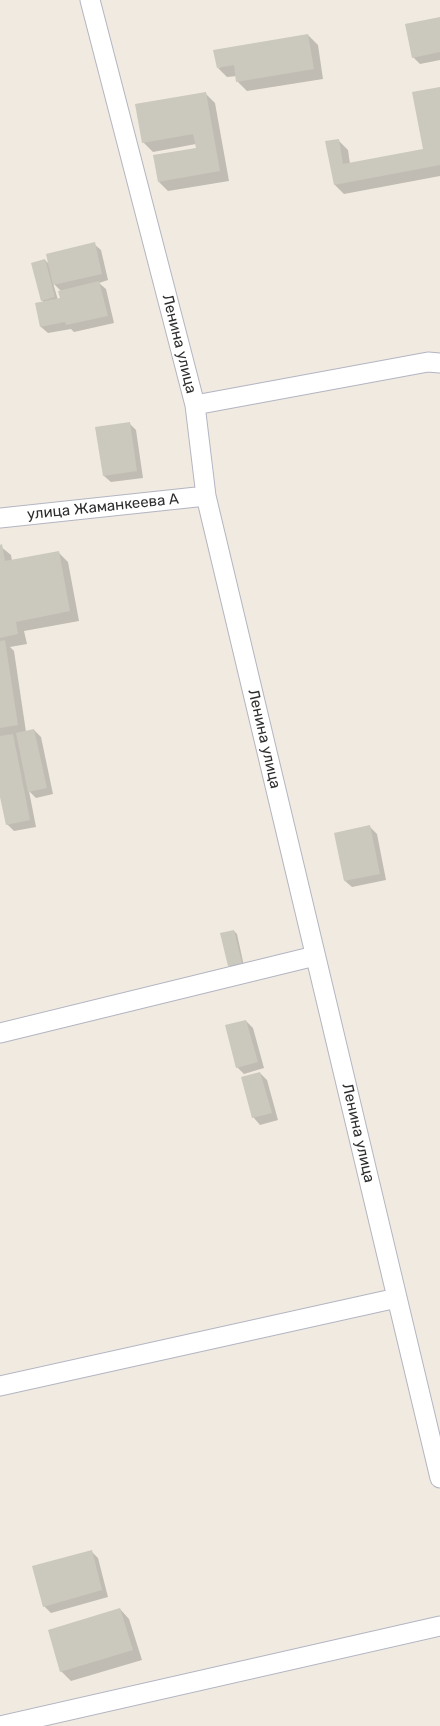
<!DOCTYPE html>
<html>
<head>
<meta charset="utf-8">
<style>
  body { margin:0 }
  canvas { display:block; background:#f0eae0 }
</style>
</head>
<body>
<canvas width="440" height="1726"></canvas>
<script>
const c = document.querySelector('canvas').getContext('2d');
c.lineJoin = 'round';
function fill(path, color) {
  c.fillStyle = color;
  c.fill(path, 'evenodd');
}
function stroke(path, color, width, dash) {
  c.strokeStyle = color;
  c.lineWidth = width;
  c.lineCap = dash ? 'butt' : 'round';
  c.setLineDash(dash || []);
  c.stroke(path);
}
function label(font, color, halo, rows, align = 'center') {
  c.font = font + ' Rubik,sans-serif';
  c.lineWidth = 4;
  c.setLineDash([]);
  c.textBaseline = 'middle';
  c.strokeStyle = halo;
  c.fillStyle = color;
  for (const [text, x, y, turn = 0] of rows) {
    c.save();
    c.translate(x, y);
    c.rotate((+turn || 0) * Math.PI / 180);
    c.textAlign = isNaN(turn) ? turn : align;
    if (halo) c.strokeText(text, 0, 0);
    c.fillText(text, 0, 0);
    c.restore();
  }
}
fill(new Path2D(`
  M440,19V60L420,64L413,57Z
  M308,35L318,45L323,79L247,91L238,82L237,76L227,77L218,68Z
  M440,88V176L344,194L335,185L327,142L338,140L348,150L350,164L424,150Z
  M205,93L215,103L229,181L168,191L159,182L197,149L196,144L153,152L143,142Z
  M94,244L101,250L108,280L99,283L106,289L114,323L74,332L71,329L48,333L41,327L44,303L42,300L45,260L50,265ZM53,283L61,291V299L58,300Z
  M129,423L136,430L143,478L111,482L104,476Z
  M0,546L11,555L12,561L58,552L68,562L79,621L24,631L27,644L10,647L14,651L26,732L34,730L41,737L53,794L36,798L29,791L36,827L14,831L7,824L0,790Z
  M370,827L377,834L386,880L352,887L345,881Z
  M234,931L237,934L244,966L232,968L229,965Z
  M246,1021L253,1028L264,1068L244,1074L237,1067Z
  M260,1073L267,1080L278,1120L260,1125L254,1118L243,1078Z
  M91,1551L98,1558L108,1597L51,1613L44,1606Z
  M120,1609L129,1619L142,1660L71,1681L61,1671Z`), '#0003');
fill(new Path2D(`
  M440,17V52L412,58L405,24Z
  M308,34L314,69L236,82L234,65L217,68L213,50Z
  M440,87V165L334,185L325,141L339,139L343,164L423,149L412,92Z
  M206,92L220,171L158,182L153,155L196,148L193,134L142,143L135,104Z
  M95,242L102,274L53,285L46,254Z
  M45,259L55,297L41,301L31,263Z
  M99,281L108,316L66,325L65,322L40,327L35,303L60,298L58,291Z
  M130,422L137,471L103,476L95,427Z
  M2,544L5,561L59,551L70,611L16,622L18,634L0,638V545Z
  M5,640L18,725L0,728V641Z
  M34,729L47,788L28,792L16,733Z
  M13,734L30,820L6,825L0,797V736Z
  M370,825L380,874L344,881L334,833Z
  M234,930L242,963L228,966L220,933Z
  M246,1020L258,1062L236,1068L225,1025Z
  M260,1072L272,1113L252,1118L241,1077Z
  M92,1550L102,1590L43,1607L32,1566Z
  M120,1608L133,1650L60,1672L48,1630Z`), '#cbc8be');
const street = new Path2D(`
  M90,0L195,405L206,496L440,1478
  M195,405L428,362L440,363
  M0,518L206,496
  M0,1033L315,956
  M0,1386L397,1298
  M0,1726L440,1626`);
stroke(street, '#b3b5c2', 21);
stroke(street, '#fff', 19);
label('15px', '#2e2e2e', '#fff', [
  ["Ленина улица",179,344,76],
  ["улица Жаманкеева А",103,507,-6],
  ["Ленина улица",264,739,77],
  ["Ленина улица",358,1133,77]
]);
</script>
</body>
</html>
